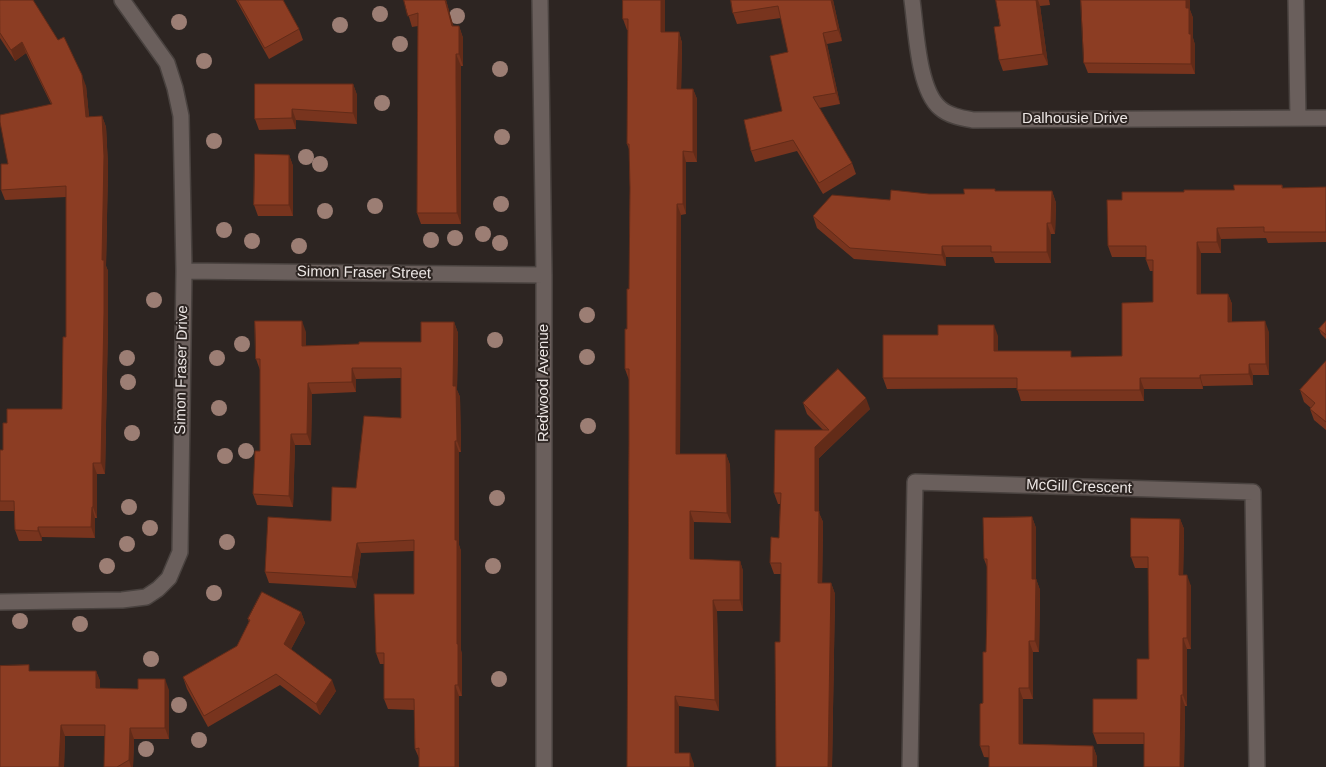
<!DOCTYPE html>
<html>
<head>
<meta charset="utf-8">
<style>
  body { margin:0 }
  canvas { display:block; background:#2d2522 }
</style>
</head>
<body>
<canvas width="1326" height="767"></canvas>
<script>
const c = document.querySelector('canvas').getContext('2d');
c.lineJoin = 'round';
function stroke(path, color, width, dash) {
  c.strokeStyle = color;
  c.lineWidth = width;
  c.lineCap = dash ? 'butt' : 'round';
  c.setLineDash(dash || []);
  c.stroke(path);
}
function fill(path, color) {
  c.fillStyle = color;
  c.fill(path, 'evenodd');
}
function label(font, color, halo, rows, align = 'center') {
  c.font = font + ' Arial,sans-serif';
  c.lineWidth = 4;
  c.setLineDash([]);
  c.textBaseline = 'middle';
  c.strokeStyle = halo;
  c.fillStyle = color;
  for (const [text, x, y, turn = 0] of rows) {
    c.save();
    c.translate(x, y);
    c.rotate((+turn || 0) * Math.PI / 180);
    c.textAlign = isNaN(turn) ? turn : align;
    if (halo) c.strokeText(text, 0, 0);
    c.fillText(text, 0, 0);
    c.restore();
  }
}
const minor = new Path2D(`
  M540,0L544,275V767
  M912,0C916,28 918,90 940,108C949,116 962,118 973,120L1326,118
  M1296,0L1298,118
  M184,271L544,275
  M0,602L122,600L146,597L158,589L169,578L180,552L184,271L181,116L175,88L167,63L122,0
  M910,767L915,482L1253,492L1257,767`);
stroke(minor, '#49423f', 18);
stroke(minor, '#6a5f5c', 15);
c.fillStyle = '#9c7e74';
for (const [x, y] of [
  [380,14],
  [457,16],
  [179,22],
  [340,25],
  [400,44],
  [204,61],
  [500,69],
  [382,103],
  [502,137],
  [214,141],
  [306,157],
  [320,164],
  [501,204],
  [375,206],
  [325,211],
  [224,230],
  [483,234],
  [455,238],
  [431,240],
  [252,241],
  [500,243],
  [299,246],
  [154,300],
  [587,315],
  [495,340],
  [242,344],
  [587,357],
  [127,358],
  [217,358],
  [128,382],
  [219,408],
  [588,426],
  [132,433],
  [246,451],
  [225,456],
  [497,498],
  [129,507],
  [150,528],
  [227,542],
  [127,544],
  [107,566],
  [493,566],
  [214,593],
  [20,621],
  [80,624],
  [151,659],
  [499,679],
  [179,705],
  [199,740],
  [146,749]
]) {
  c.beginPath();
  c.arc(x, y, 8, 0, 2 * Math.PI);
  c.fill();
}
fill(new Path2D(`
  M0,0L86,86L89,117L102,116L106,127L108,166L106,266L108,271V323L105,474H97V518H95V538L42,537V541H19L15,530L14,511H0V450H3L7,423L62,409L66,337V197L5,200L1,190L8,164L51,104L26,53L15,61L0,38Z
  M236,0H283L299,29L303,40L269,59Z
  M404,0H446L453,26H459L463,38V66H461L460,90L461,224H421L417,213L418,26L412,27Z
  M623,0H665V32H679L682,43L681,89H693L697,99V162H686V214L681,215L680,454H726L730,465L731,523L694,522V559L740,561L743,571V611H717L719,711L679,706V753L694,764V767H627L629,441V380L625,369L629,289L630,188L629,149L627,144L628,30H627L623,19Z
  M731,0H833L842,41L827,44L840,104L819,108L852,163L856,174L823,194L797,151L755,162L751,151L782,111L788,52L781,18L737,24L733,13Z
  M996,0H1049L1050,5L1040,6L1048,65L1003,71L999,60L1000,26Z
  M1190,10L1193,18V38L1195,45V74L1088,73L1084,63Z
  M353,84L357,95V124L296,120V129L259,130L255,119Z
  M289,155L293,166V216H258L254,205Z
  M1282,185L1283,188L1326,187V242L1268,243L1266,238L1221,239V253H1201V294H1228L1232,304V322L1269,332V375H1253V385L1203,386V389H1144V401H1021L1017,388L887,389L883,378L938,335L998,336V351L1073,357L1122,356L1153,302V271H1150L1146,260V257H1112L1108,246L1122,200L1184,192L1234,190Z
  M996,191H1052L1056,203L1055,234H1051V263H995L993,257H946V266L854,259L817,228L813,216L890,200L929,194H964Z
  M1326,321V339L1321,334L1319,329Z
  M454,322L458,333L457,390L460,397L461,452H459V545L461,551V650L462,655V696H459V767H419V758L415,749L414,710L388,709L384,699V664H380L376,653L414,594V551L361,553L356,588L269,583L265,572L331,521L356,488L401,418V378L356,379V392L312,394L311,445H295L293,507L257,505L253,494L260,451V370L256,359L306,332V346L421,342Z
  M1326,361V430L1314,420L1310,409L1311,408L1304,402L1300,390Z
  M803,403L870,409L819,458V513L823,522L822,583H831L835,594L832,767H776L780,642L781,574H774L770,563L779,538L780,504H778L774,493L823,430L807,414Z
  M1032,517L1036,528V579L1040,590L1039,652H1033V699H1023V744L1093,746L1097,757V767L984,757L980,746L986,652L987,567L984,559Z
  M1180,519L1184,529L1183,575L1191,586V649H1187V706H1185L1184,767H1144V744H1097L1093,733L1137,699L1149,659L1148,568H1135L1131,557Z
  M301,612L305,623L291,649L336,691L320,715L280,685L208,727L187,689L183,677L237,646L249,622L248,619Z
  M29,665L31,671H96L100,681V688L169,690V739H134L133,767H104L105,736H65L64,767Z`), '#78341e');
fill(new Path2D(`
  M445,0H446L457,38L452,26Z
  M661,0H665V43L661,32Z
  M831,0H833L842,41L838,30Z
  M1036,0H1038L1040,6L1048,65L1043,54Z
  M1186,0H1190V10L1193,18V38L1195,45V74L1191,64L1186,8Z
  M459,26L463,38V66L459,54Z
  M679,32L682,43L681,99L677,89Z
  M823,33L827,44L840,104L836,93Z
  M22,42L26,53L15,61L11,50Z
  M456,54L461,66V224L457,213Z
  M82,75L86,86L90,128L86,117Z
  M353,84L357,95V124L353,113Z
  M693,89L697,99V162L693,152Z
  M292,109L296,120V129L292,118Z
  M102,116L106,127L108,166L106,266L108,271V323L105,474L101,463Z
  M683,151L686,162V214L683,204Z
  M289,155L293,166V216L289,205Z
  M1052,191L1056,203L1055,234L1051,223Z
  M677,204L681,215L680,465L676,454Z
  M1047,223L1051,234V263L1047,252Z
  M1217,228L1221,239V253L1217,242Z
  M1197,242L1201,253V304L1197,294Z
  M942,246L946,257V266L942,255Z
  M1228,294L1232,304V332L1228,322Z
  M302,321L306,332V357L302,346Z
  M1265,321L1269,332V375L1266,364Z
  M454,322L458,333L457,390L460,397L461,452L457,441L453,386Z
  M994,325L998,336V362L994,351Z
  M1249,364L1253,375V385L1249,374Z
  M352,368L356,379V392L352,382Z
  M1200,375L1203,386V389L1200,378Z
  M1140,378L1144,389V401L1140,390Z
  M308,383L312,394L311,445L307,434Z
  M866,398L870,409L819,458V513L823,522L822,594L818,583L815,511V447Z
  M291,434L295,445L293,507L289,496Z
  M455,441L459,452V545L461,551V650L462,655V696L458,685L457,644L455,540Z
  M726,454L730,465L731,523L727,513Z
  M93,463L97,474V518L93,507Z
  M92,507L95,518V538L91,527Z
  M690,511L694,522V570L690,559Z
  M1032,517L1036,528V580V579L1040,590L1039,652L1035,641L1032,579Z
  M1180,519L1184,529L1183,586L1179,575Z
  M38,527L42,537V541L38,531Z
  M357,543L361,553L356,588L352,577Z
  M740,561L743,571V611L740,600Z
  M1187,575L1191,586V649L1187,638Z
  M831,583L835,594L832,767H828Z
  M713,600L717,611L719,711L715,700Z
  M301,612L305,623L288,655L284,644Z
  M1183,638L1187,649V706L1183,695Z
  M1029,641L1033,652V699L1029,688Z
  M96,671L100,681V699L96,688Z
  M165,679L169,690V739L165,728Z
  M332,680L336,691L320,715L316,704Z
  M455,685L459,696V767H455Z
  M1019,688L1023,699V755L1019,744Z
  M1181,695L1185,706L1184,767H1180Z
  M675,696L679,706V764L675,753Z
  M61,725L65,736L64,767H59Z
  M130,728L134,739L133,767H131L129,760Z
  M1093,746L1097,757V767H1093Z
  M690,753L694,764V767H690Z`), '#622b18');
const building = new Path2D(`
  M0,0H33L58,40L64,37L82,75L86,117L102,116L104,156L102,260H104V313L101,463H93V507H92L91,527H38V531L15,530L14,501H0V450H3V423H7V409H62L63,337H66V186L1,190V164H8L0,122V115L52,104L22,42L11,50L0,33Z
  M238,0H283L299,29L265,48Z
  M404,0H445L452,26H459V54H456V79L457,213H417L418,13L408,16Z
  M623,0H661V32H679L677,89H693V152L683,151V204H677L676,454H726L727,513L690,511V559L740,561V600H713L715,700L675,696V753H690V767H627L629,441V369H625V329H627V289H629L630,188L629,144H627L628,19H623Z
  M731,0H831L838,30L823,33L836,93L813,97L852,163L819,183L793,140L751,151L744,120L782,111L770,56L788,52L778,6L733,13Z
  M996,0H1036L1043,54L999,60L994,27L1000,26Z
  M1081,0H1186V8H1189V34H1191V64L1084,63Z
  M255,84H353V113L292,109V118L255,119Z
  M255,154L289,155V205H254Z
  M1234,185H1282V188L1326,187V232H1264V227L1217,228V242H1197V294H1228V322L1265,321L1266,364H1249V374L1200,375V378H1140V390H1017V378H883V335H938V325H994V351H1071V357L1122,356V303L1153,302V260H1146V246H1108L1107,200H1122V192H1184V190H1234Z
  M964,189H995V191H1052L1051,223H1047V252H991V246H942V255L850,248L813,216L832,195L890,200L891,190L929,194H964Z
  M255,321H302V346L359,344V342H421V322H454L453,386H456L457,441H455V540H457V644H458V685H455V767H419V748L415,749L414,699H384V653H376L374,594H414V540L357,543L352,577L265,572L268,517L331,521L332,487L356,488L364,416L401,418V368H352V382L308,383L307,434H291L289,496L253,494L255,451H260V359H256Z
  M1326,321V335L1319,329Z
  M1326,361V422L1310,409L1315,403L1300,390Z
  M838,369L866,398L815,447V511H819L818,583H831L828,767H776L775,642H780L781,563H770L771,537L779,538L781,493H774L775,430H829L803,403Z
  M1032,517V579H1036L1035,641H1029V688H1019V744L1093,746V767H989V746H980V704L983,703V652H986L987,612V559H984L983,518Z
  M1131,518L1180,519L1179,575H1187V638H1183V695H1181L1180,767H1144V733H1093V699H1137V659H1149L1148,557H1131Z
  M262,592L301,612L284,644L332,680L316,704L276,674L204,716L183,677L237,646L250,620L248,619Z
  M29,665V671H96V688L138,689V679H165V728H130L129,760L117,767H104L105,725H61L59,767H0V666Z`);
fill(building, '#8c3d23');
stroke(building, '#622b18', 1);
label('15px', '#ece6e4', '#2d2522', [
  ["Dalhousie Drive",1075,119],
  ["Simon Fraser Street",364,273,1],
  ["Simon Fraser Drive",182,370,-89],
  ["Redwood Avenue",544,383,-90],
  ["McGill Crescent",1079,487,2]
]);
</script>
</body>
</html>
